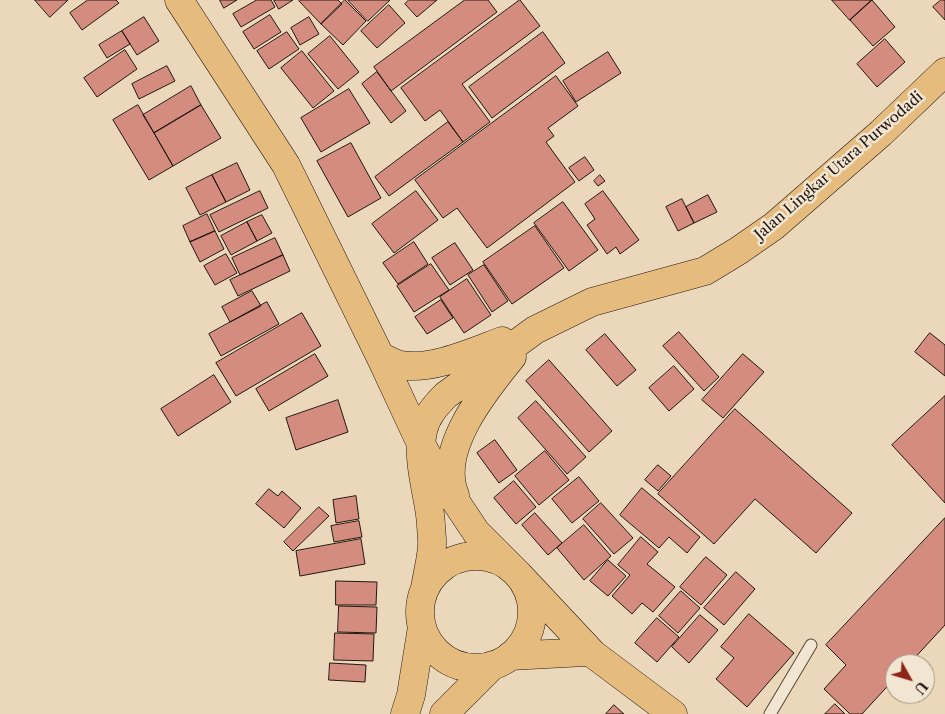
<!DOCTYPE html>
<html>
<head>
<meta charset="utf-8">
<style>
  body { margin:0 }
  #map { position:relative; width:945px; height:714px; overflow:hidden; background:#ebd8bb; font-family:"Libre Caslon Text",serif }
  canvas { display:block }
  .north { position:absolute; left:885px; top:654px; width:50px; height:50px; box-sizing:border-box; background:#f2e6d3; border:1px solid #9f9385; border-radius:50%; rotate:129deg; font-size:14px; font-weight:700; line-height:20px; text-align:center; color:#221710 }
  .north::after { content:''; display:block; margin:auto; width:18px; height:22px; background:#8f2418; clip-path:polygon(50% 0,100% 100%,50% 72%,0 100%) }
</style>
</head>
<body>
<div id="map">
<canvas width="945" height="714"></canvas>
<div class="north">U</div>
</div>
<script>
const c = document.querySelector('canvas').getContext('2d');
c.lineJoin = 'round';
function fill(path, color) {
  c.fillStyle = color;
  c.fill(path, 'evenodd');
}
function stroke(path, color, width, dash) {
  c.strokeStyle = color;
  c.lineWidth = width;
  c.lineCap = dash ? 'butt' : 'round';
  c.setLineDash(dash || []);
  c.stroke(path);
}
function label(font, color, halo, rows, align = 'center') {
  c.font = font + ' "Libre Caslon Text",serif';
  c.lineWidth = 5;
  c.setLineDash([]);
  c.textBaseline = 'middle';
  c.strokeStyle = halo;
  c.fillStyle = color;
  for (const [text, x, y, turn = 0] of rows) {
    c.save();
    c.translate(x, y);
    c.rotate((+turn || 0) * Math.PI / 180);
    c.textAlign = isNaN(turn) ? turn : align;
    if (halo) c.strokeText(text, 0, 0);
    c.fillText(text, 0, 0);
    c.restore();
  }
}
const building = new Path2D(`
  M35,0H68L50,17Z
  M88,0H116L119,3L82,30L70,13Z
  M220,0H237L224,8Z
  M257,0H271L275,7L241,27L233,14Z
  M274,0H293L279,9Z
  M300,0H338L342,4L321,24L299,1Z
  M345,0L366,21L343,45L321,24Z
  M348,0H390L368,21Z
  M409,0H437L417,17L405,4Z
  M465,0H488L497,12L391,91L374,67Z
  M520,0L540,26L462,84L490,122L463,142L440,110L425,121L401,88Z
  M832,0H872L850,20Z
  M872,0L895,27L873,46L850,20Z
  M941,0H945V20L933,7Z
  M389,5L405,23L377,48L361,31Z
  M270,15L281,32L254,49L243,32Z
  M144,17L159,41L137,55L122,31Z
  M309,17L319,34L300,45L291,28Z
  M122,31L130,44L107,58L99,45Z
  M287,32L299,49L269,69L257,51Z
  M543,32L565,63L492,118L469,87Z
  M330,36L359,72L338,89L308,54Z
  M885,39L905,62L877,87L857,64Z
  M125,50L137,69L97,97L84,78Z
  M302,51L334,91L313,108L281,68Z
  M608,52L621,73L576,102L563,81Z
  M167,66L175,81L139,99L132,84Z
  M377,72L406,111L391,123L362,84Z
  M556,76L578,106L548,128L554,136L546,142L575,182L487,248L457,208L443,218L415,180Z
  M191,86L201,105L154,133L143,115Z
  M349,89L370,123L321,152L301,118Z
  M138,105L173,166L149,180L113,120Z
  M201,105L221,138L173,166L154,133Z
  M448,122L463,142L389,196L375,177Z
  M351,143L381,198L348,217L317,161Z
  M585,157L594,170L579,181L569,168Z
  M237,163L250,190L226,202L212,175Z
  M212,175L226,202L200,215L186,188Z
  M600,175L605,181L598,186L594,181Z
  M260,191L268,208L219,232L210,215Z
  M416,191L438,220L394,253L372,224Z
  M603,191L639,240L620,254L616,247L607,254L587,225L595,219L585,204Z
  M708,195L717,212L694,223L686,207Z
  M682,199L694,223L678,231L666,207Z
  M563,202L598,250L569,271L534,223Z
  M207,214L215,231L190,242L183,226Z
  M262,215L272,233L257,241L247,222Z
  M247,222L257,241L231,255L221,236Z
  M535,226L564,268L512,304L483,262Z
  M215,231L224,249L200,262L190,242Z
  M275,238L283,255L240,275L232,258Z
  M414,242L428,264L398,284L383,263Z
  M455,243L473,270L450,285L432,258Z
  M226,254L237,273L215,285L204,266Z
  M283,255L290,271L238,296L230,280Z
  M431,264L449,290L414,312L397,286Z
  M484,265L508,301L492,312L468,275Z
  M467,279L491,315L464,333L440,297Z
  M252,291L261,306L230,322L222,307Z
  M441,300L453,318L427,334L415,317Z
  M267,302L279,324L221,356L209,334Z
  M302,313L321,346L236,396L216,363Z
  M679,332L719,377L704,391L663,346Z
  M930,333L945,345V376L915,352Z
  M605,334L636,370L617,386L586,350Z
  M315,354L328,376L269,411L256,389Z
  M743,354L764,372L723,418L702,400Z
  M549,360L612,431L589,452L526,381Z
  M674,366L694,389L669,411L649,388Z
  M214,375L231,402L178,436L161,409Z
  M945,396V503L892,445Z
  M338,400L348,432L296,450L286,418Z
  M536,401L586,457L567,474L518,418Z
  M735,409L852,513L816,553L755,499L714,544L658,494Z
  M495,440L517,470L499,483L477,453Z
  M545,451L569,480L539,505L515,476Z
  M658,465L671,476L658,491L645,480Z
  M579,477L599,501L572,523L552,499Z
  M514,481L536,507L516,524L494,498Z
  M642,488L700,537L687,553L669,537L659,548L620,515Z
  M269,489L278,496L282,491L301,508L284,528L256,504Z
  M356,496L359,519L336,523L333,500Z
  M601,503L633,538L614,554L583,519Z
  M319,507L329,516L293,551L284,542Z
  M535,513L562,543L548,555L522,525Z
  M945,518V625L909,664H895V678L862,714H850L824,689L846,665L826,645Z
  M359,521L362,537L334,542L331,526Z
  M584,525L611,556L584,580L557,548Z
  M641,537L658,552L647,564L675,587L653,612L642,603L632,614L612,596L630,575L618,565Z
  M361,539L365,564L300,576L296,551Z
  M706,557L727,575L701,605L680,587Z
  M608,560L626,576L608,596L590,581Z
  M736,572L755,589L724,625L704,608Z
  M336,581L377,582L376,605H336Z
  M681,591L700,608L678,633L659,616Z
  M339,606L377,607L376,633L338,632Z
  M749,614L794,653L747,707L716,679L734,658L721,647Z
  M700,615L718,630L689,663L672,647Z
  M657,618L679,637L657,662L635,643Z
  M335,633L374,634L373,661L334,660Z
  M330,663L366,665L365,682L329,680Z
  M835,704L845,714H825Z
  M614,705L624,714H606Z`);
fill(building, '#d48c7f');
stroke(building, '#221710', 1);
const lane = new Path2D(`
  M770,714L811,645`);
const primary = new Path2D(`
  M179,0L286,165L380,356L421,444L440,478L476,532L519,575L593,654L673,714
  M380,356C386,359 394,364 401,365C431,371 475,351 502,341
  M455,495C436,450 485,390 512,357
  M420 612a56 56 0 1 1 112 0a56 56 0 1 1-112 0Z
  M425,589C427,573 433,555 432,539C431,528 431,518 429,508C425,483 417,456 423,431C426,416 436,405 446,395L535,330L592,302L705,271L738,251L774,226L881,133L945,72
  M510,656L585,652L593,654
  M405,714L411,695L422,627
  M444,714L493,665`);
stroke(lane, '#54473b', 13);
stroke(primary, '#221710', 29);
stroke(lane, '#f2e6d3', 11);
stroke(primary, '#e6bc7e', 28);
label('15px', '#221710', '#f2e6d3', [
  ["Jalan Lingkar Utara Purwodadi",839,166,-41]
]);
</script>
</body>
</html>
